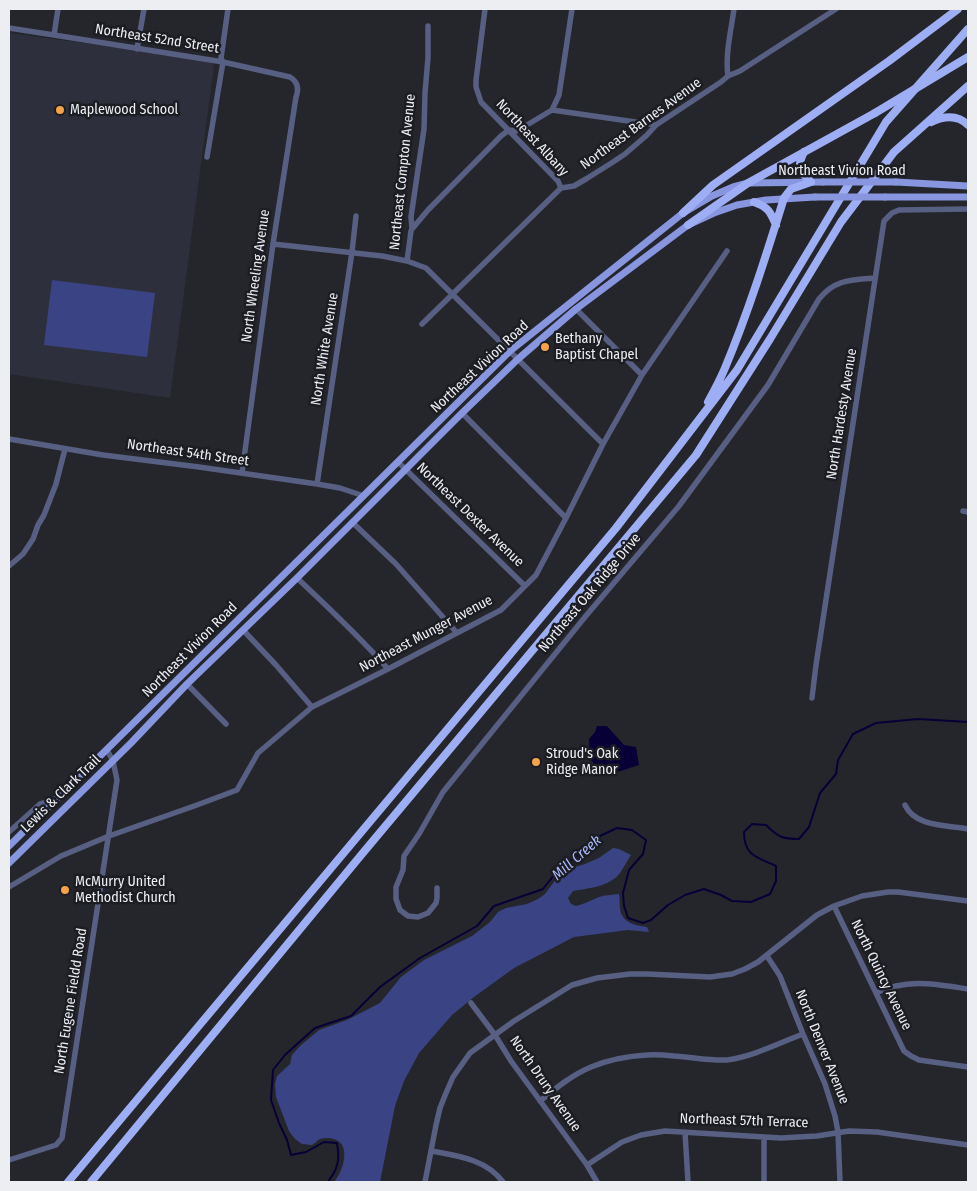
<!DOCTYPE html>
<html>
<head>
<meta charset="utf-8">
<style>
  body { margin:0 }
  #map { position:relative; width:977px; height:1191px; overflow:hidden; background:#25262c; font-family:"Fira Sans Condensed",sans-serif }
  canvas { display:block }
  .frame { position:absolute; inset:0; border:10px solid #edeef2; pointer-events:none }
</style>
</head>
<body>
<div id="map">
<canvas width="977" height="1191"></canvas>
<div class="frame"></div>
</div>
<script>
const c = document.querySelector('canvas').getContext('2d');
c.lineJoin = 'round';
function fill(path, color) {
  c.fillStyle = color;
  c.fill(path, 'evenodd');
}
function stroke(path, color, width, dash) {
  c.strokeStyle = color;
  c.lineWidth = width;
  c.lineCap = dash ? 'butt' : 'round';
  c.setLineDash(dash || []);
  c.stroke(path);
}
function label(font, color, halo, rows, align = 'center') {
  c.font = font + ' "Fira Sans Condensed",sans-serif';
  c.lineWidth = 5;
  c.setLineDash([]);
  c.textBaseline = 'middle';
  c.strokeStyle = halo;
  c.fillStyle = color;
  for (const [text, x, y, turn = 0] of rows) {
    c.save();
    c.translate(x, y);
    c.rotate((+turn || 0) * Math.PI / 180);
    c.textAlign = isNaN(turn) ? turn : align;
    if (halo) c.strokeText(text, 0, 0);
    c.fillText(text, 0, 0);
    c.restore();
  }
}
fill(new Path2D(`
  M9,33L210,60L214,65L170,398L9,374Z`), '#2d303c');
fill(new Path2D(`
  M52,280L155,293L147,357L44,345Z
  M613,848L619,849L631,855C627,861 624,867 620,873C609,887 589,888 573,891L568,898L571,904L576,906C584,904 591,900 599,897C605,895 612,895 619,894C620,900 619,910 622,915C626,924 639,926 647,927L649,932L628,930L574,937L514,968L474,997L452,1015L419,1053L404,1081L395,1106L380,1182H334C341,1174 347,1158 343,1147C340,1138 326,1136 318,1140C316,1142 314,1144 312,1145L302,1144L295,1139L289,1131L276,1097L275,1084L277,1076L290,1064L292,1055L300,1046L319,1030L347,1020L380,1003L401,977L424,960L472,936L490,922L498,912L506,908L527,904L538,899L545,894L560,874L572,868L585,864L599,858Z`), '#3a4484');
fill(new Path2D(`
  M597,726H607L624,745L636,747L639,765L621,771L594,776L586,768L589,765L591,767L593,765V762L590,760L589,739L595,732Z`), '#070037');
stroke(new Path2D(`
  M328,1182C338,1168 340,1161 337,1143L324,1142L306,1152L291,1155L287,1140L279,1123L271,1100L273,1070L285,1055L315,1028L351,1016L380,987L420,958L477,926L494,906L543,889L558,870L585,850L600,836L617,828L632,830L646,840L643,854L629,870L623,893L624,906L628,918L643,923L651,920L668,905L685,895L704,889L721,895L732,901L751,902L770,894L776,881V866C757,857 744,856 744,832L752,824L766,825C778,837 782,839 799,839L809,827L820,793L836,774L838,760L853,734L876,723L918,719L968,722`), '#070037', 2);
stroke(new Path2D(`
  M485,9L476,80V87L481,102L558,181L561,188
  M9,28L54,35L223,62L290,77C298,82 299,89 296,97L273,244L242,473
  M54,35L58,9
  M137,49L144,9
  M728,76C725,54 731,31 734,9
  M552,110L656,125
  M552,110L559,95L572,9
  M207,157L223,62L221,58L228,9
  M412,229L428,210L501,136L509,130L517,131L552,110
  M273,244L382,256L407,261L426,268L603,444
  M407,261L411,231L412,229L411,217L424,129L425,93L428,58V26
  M576,309L642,375
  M422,324L561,188L574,186L586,179L613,162L625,154L647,135L656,125L721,82L728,76L740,71L836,9
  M462,413L566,518
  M9,439L103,455L199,467L317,484L340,488L364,496
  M398,462L525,586
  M317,484L352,252L356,216
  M963,511L968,512
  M352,522L396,564L457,633
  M9,566L23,554L33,539L38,525L44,515L56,484L65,449
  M297,578C328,607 360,637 388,669
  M243,630L276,665L312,707
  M187,684L226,724
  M812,698L816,665L884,221L892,213L899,210L968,209
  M905,805C915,827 947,825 968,829
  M9,832L40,804L55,800
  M9,887L61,856L109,836L197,805L237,790L258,753L312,707L388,669L501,610L536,575L566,518L603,444L642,375L727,251
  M437,888V898L436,903L428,913L418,917L408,916L400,910L396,899V887L403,870L404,856L419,834L443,792L585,617L679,506L768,385L819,299C835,279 852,280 875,278
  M834,906L904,1051L911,1056L919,1060L968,1067
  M767,956L780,976L803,1034L825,1084L835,1116L838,1132L840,1182
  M876,993C907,978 935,984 968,989
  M471,1003L495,1035L511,1061L587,1165L597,1182
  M540,1101C556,1088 572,1075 591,1067C608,1060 629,1056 647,1055C656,1054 665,1055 674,1056C692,1057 709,1061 727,1060C752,1057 779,1043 803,1034
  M685,1132L688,1182
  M764,1137V1182
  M431,1151C458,1156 486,1159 503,1182
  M9,1160L56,1145L62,1138L117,780L113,761L107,750
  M587,1165L622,1142L641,1135L665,1131L781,1138L817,1136L849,1131L877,1132L968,1145
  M425,1182L436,1125L440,1108L446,1093L453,1077L470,1053L514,1021L572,985L597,978L630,974H647L710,977L732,974L745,969L758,962L817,915L834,906L862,896L888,892H898L968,901`), '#575f82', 5.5);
stroke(new Path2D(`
  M896,182L968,186
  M885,197H968
  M9,846L510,351L683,213L712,196L733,187L748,183L823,182
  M9,863L131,743L187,684L297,578L462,413L518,359L576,309L688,225L714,213L737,205L766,200L815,197`), '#8796de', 7);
stroke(new Path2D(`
  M931,122C944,116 957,114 968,125
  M754,202C768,207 770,211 776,225
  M683,213L713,185L889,61L958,9
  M688,225L748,183L875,113
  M708,402C714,391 720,380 725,368C748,313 766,256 784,198L791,189L811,182C800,172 796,167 804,152
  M68,1182L616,528L737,370L886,122L968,29
  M91,1182L362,854L696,455L770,339L841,222L894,152L968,86`), '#9eaef4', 8);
stroke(new Path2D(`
  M823,182H896
  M815,197H885`), '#8796de', 7);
stroke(new Path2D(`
  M875,113L968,57`), '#9eaef4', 8);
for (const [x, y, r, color] of [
  [60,110,5,"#f6a248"],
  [545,347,5,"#f6a248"],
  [536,762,5,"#f6a248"],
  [65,890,5,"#f6a248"]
]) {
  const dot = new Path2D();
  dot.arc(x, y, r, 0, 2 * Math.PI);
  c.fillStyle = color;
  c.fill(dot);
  stroke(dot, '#1b1d23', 2);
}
label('14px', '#edeef2', '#1b1d23', [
  ["Northeast 52nd Street",157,39,9],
  ["Northeast Barnes Avenue",641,124,-36],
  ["Northeast Albany",532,138,47],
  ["Northeast Vivion Road",842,171],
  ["Northeast Compton Avenue",403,172,-84],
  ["North Wheeling Avenue",256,276,-82],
  ["North White Avenue",325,349,-81],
  ["Northeast Vivion Road",480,367,-43],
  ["North Hardesty Avenue",842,414,-81],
  ["Northeast 54th Street",188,453,8],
  ["Northeast Dexter Avenue",470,515,44],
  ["Northeast Oak Ridge Drive",590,593,-50],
  ["Northeast Munger Avenue",426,634,-28],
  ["Northeast Vivion Road",190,650,-45],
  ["Lewis & Clark Trail",61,794,-44],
  ["North Quincy Avenue",881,975,64],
  ["North Eugene Fieldd Road",71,1001,-81],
  ["North Denver Avenue",822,1047,68],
  ["North Drury Avenue",545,1084,55],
  ["Northeast 57th Terrace",744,1121,2]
]);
label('14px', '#edeef2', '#1b1d23', [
  ["Maplewood School",70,110],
  ["Bethany",555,339],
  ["Baptist Chapel",555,355],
  ["Stroud's Oak",546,754],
  ["Ridge Manor",546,770],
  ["McMurry United",75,882],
  ["Methodist Church",75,898]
], 'left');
label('italic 15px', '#abbafb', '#1b1d23', [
  ["Mill Creek",577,858,-41]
]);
</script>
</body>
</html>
